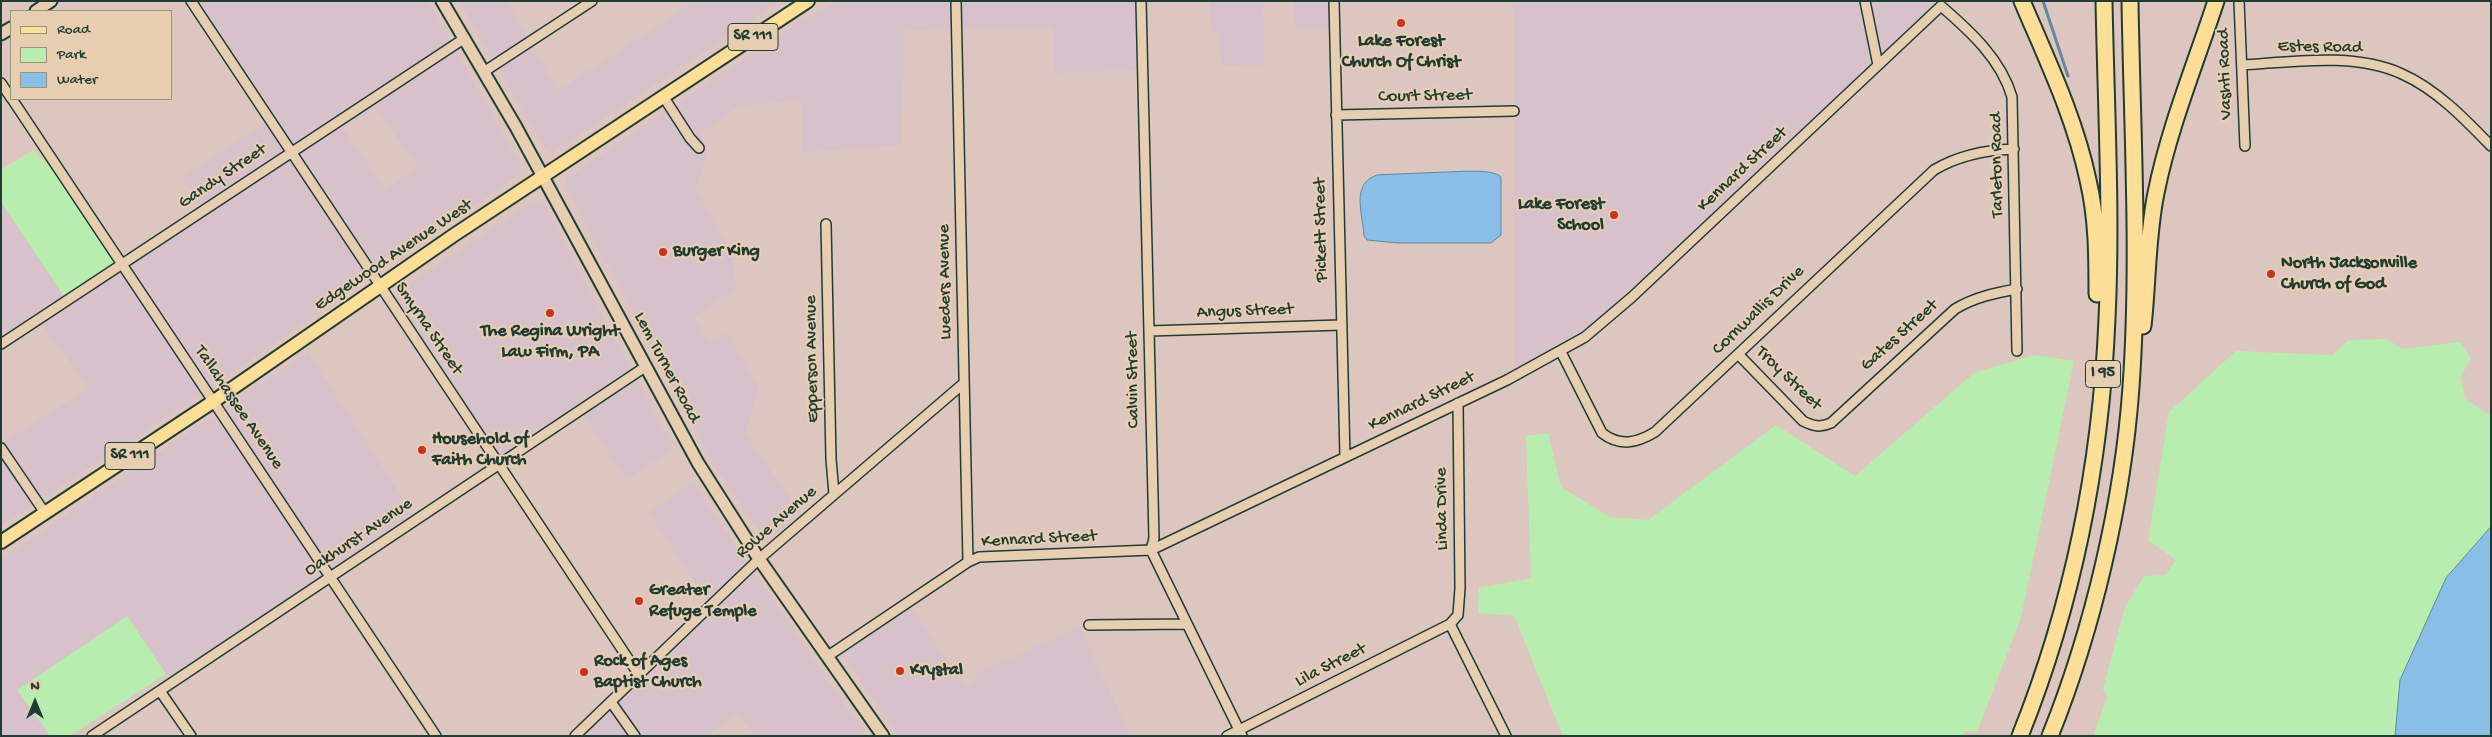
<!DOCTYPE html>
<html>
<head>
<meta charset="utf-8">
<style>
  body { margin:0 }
  #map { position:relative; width:2492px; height:737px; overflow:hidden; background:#dec6c0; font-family:"Gochi Hand",sans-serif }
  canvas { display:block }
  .frame { position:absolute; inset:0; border:2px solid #1f3d34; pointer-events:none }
  .legend { position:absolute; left:10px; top:10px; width:162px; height:90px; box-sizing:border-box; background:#e8ceb0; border:1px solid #98947e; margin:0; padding:6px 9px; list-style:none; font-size:15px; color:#1f3d34 }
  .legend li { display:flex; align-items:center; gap:10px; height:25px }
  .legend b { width:25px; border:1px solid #98947e }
  .north { position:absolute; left:10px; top:677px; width:50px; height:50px; -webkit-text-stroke:4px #e8ceb0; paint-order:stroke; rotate:0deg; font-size:14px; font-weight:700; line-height:20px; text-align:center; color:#1f3d34 }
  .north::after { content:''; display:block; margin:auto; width:18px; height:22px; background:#1f3d34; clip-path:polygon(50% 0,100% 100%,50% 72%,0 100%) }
</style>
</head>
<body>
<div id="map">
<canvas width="2492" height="737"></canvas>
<div class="frame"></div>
<ul class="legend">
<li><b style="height:6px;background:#fdde96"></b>Road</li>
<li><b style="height:14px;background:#b7edae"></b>Park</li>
<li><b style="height:14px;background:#89bee7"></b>Water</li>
</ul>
<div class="north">N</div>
</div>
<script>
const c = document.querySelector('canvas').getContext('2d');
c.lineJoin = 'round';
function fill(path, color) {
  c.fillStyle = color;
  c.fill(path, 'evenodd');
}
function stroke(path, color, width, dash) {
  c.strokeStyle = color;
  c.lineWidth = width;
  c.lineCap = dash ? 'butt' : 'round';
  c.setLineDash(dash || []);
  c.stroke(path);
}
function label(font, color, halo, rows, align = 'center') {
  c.font = font + ' "Gochi Hand",sans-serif';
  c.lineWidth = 4;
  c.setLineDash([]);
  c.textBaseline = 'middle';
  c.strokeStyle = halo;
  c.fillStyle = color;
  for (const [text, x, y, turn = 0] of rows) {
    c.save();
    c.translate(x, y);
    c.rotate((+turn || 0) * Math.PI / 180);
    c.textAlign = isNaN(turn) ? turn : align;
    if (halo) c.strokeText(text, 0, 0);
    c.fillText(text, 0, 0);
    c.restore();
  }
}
fill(new Path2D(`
  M198,1H428L521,166L520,174L202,393L1,526V444L89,388L35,316L1,338V202L64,296L202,208L182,177L274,117ZM376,108L418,167L385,190L343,128Z
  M459,1H507L558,91L695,1H781L552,153L545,149Z
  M838,1H1137L1139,70L1054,73V27L905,30L901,145L802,152L801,100L739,106L702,133L706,161L695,190L732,252L736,288L694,317L709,342L727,333L759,388L745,434L803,516L766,543L708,455L565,184L567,178L718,76L798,23Z
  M1210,1H1263L1264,65L1221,66L1220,32L1211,31Z
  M1294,1H1339V28L1295,29Z
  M1513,1H1940L1612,310L1581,334L1515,370Z
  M534,201L541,202L544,205L674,449L626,480L583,414L498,470L381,303Z
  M308,352L418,522L174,686L127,617L18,690L50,736H1V559Z
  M694,482L710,508L866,736H755L738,713L706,736H569L708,603L649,512Z
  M905,598L967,690L979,672L1079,627L1131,736H898L836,644Z`), '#d7c1cb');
fill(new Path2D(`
  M33,150L61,178L117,261L64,296L1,202V170Z
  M2387,339L2402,349L2460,342L2471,358L2461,376L2465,399L2491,416V527L2446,579L2400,680L2395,736H2093L2107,698L2103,689L2125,607L2144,576L2165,575L2176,560L2148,540L2169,412L2236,351L2332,355L2349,340Z
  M2034,355L2074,361L2021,618L1977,732L1964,731L1963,736H1563L1514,616L1478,613L1479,588L1531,578L1526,436L1548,433L1561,487L1610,517L1648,520L1776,425L1855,476L1974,373Z
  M127,616L166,674L70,736H50L17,690Z`), '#b7edae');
const water = new Path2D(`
  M1445,172C1458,172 1492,168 1501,177V235L1491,243H1398L1367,240L1364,236C1363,214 1350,184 1377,175Z
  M2491,527V736H2395L2400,680L2446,578Z`);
fill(water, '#89bee7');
stroke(water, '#5f8a9f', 1);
stroke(new Path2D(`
  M2043,1L2068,76`), '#5f8a9f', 3);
const street = new Path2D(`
  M191,1L639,675
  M956,1L968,562
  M1141,1L1154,538L1151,550L1242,736
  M1334,1L1345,457
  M1865,1L1878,65
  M2239,1L2245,146
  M2242,65C2292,62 2354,52 2402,74C2436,89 2465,119 2491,146
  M485,71L592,1
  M1,83L11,98
  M663,96L690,138L699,148
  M12,99L436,736
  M1336,115L1514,111
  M826,224L831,459L834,494
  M1149,331L1341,325
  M1,344L465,38
  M1561,352L1602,433C1620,447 1637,443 1655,432L1934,170C1959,155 1985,150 2014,149
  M1738,354L1803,421C1813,426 1820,428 1831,423L1955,309C1975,297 1995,293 2017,289
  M1,448L45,513
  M1450,624L1506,736
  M1089,625L1186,624
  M828,656L968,562L979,557L1151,550L1507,380L1585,337L1632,297L1941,6C1970,31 2001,59 2012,97L2017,351
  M160,691L191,736
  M611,702L635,736
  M92,736L645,367
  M575,736L759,559L964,383
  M1227,736L1450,624L1458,615L1460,588L1458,403`);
const secondary = new Path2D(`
  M442,1L516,127L698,463L759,559L883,736
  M36,11L51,1
  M1,34L11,28`);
const primary = new Path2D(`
  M1,542L214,401L454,235L808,1`);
const highway = new Path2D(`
  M2022,1C2047,60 2075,118 2088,180C2097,218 2097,256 2097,294
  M2143,326C2148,282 2147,237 2156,193C2169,128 2195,65 2216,1
  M2020,736C2073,604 2101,461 2107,319C2112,214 2106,107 2104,1
  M2050,736C2093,629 2123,501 2131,387C2140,259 2132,129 2130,1`);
stroke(street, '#1f3d34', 12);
stroke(secondary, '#1f3d34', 15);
stroke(primary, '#1f3d34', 16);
stroke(highway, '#1f3d34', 19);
stroke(street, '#e8ceb0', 9);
stroke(secondary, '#e8ceb0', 11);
stroke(primary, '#fdde96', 12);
stroke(highway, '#fdde96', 15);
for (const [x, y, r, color] of [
  [1401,23,5,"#c8321e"],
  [1614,215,5,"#c8321e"],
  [663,252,5,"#c8321e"],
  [2271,274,5,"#c8321e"],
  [550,313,5,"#c8321e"],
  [422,450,5,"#c8321e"],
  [639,601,5,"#c8321e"],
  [900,671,5,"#c8321e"],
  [584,672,5,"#c8321e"]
]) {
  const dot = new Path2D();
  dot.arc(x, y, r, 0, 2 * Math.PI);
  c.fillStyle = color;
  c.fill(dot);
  stroke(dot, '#e8ceb0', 2);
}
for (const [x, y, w] of [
  [753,37,50],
  [2103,374,35],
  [130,456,50]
]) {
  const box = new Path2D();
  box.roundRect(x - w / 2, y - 13.5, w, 27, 4);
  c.fillStyle = '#e8ceb0';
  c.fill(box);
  stroke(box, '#1f3d34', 1);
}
label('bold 16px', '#1f3d34', null, [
  ["SR 111",753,37],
  ["I 95",2103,374],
  ["SR 111",130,456]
]);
label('bold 18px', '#1f3d34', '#e8ceb0', [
  ["Lake Forest",1401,42,"center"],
  ["Church Of Christ",1401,63,"center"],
  ["Lake Forest",1604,205,"right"],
  ["School",1604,226,"right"],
  ["Burger King",673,252],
  ["North Jacksonville",2281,264],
  ["Church of God",2281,285],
  ["The Regina Wright",550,332,"center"],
  ["Law Firm, PA",550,353,"center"],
  ["Household of",432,440],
  ["Faith Church",432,461],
  ["Greater",649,591],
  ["Refuge Temple",649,612],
  ["Rock of Ages",594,662],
  ["Baptist Church",594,683],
  ["Krystal",910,671]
], 'left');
label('18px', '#1f3d34', '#e8ceb0', [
  ["Estes Road",2320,48,1],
  ["Vashti Road",2226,74,-92],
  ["Court Street",1425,97,-1],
  ["Tarleton Road",1998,165,-91],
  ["Kennard Street",1743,170,-43],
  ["Gandy Street",223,177,-34],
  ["Pickett Street",1322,230,-91],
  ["Edgewood Avenue West",394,256,-34],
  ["Lueders Avenue",946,282,-91],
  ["Cornwallis Drive",1759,311,-44],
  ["Angus Street",1245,312,-2],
  ["Smyrna Street",428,329,56],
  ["Gates Street",1900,336,-42],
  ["Epperson Avenue",813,359,-91],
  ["Lem Turner Road",666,368,62],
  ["Troy Street",1788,379,44],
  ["Calvin Street",1134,380,-91],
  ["Kennard Street",1422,402,-26],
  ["Tallahassee Avenue",238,408,56],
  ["Linda Drive",1443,509,-91],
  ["Rowe Avenue",777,523,-41],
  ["Oakhurst Avenue",359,538,-34],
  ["Kennard Street",1039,540,-3],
  ["Lila Street",1331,666,-27]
]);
</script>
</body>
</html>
